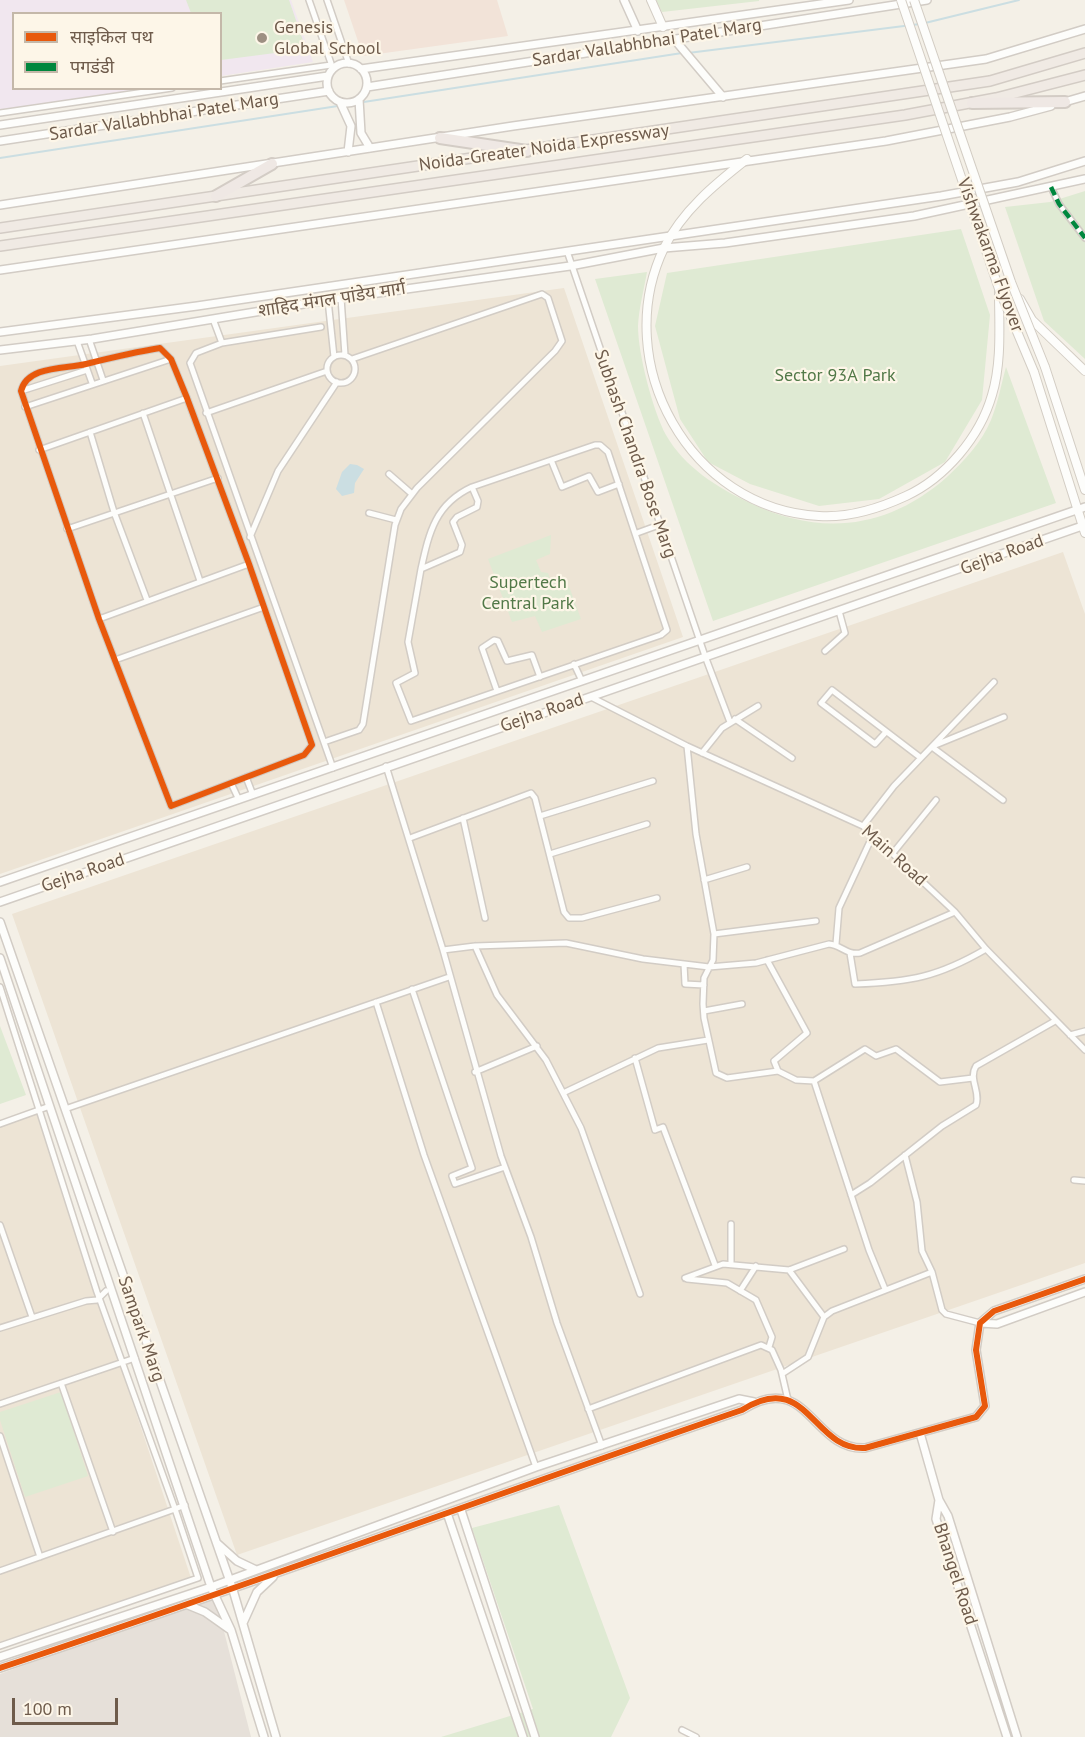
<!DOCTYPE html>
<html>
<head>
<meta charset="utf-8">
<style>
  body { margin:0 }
  #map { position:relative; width:1085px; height:1737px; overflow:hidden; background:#f4f0e7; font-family:"PT Sans","Noto Sans Devanagari",sans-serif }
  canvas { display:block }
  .legend { position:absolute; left:12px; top:12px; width:210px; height:78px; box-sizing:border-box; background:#fdf6e8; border:2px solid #c4b8a9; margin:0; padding:8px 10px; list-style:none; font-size:18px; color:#6e5b4b }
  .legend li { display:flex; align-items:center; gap:12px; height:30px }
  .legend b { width:30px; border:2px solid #c4b8a9 }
  .scale { position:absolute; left:12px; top:1698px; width:106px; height:27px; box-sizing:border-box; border:3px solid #6e5b4b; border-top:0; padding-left:8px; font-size:18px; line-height:21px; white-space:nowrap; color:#6e5b4b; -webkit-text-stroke:4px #fdf6e8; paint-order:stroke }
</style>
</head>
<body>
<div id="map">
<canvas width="1085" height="1737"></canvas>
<ul class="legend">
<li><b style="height:8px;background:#e8590c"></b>साइकिल पथ</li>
<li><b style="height:8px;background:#00873e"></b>पगडंडी</li>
</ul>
<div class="scale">100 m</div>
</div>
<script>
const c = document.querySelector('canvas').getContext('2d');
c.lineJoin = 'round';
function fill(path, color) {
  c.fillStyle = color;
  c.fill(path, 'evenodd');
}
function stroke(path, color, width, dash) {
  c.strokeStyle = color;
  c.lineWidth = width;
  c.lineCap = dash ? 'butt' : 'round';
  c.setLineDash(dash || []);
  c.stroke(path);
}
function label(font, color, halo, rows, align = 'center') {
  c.font = font + ' "PT Sans","Noto Sans Devanagari",sans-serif';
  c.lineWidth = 4.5;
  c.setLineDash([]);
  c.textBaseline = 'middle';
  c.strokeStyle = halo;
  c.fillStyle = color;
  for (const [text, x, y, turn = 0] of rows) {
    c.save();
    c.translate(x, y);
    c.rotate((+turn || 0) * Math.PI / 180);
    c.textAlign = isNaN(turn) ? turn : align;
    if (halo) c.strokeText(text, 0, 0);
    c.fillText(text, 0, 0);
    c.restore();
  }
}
fill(new Path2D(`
  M564,288L683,637L0,874V366Z
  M1063,552L1085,614V1263L237,1555L12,914Z
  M36,1112L191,1578L0,1644V1124Z`), '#ede4d5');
fill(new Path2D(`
  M344,0H497L508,36L363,56Z`), '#f2e3d8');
fill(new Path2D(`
  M215,1596L251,1737H0V1674Z`), '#e6e0d9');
fill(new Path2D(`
  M0,0H291L313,62L221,76L220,14H14V88L141,89L0,110Z`), '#f1e7ef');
fill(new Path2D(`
  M186,0H289L306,49L221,60L220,14L191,13Z
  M656,0H759V1L662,12Z
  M1085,191V359L1044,321L1005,207L1050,202Z
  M961,229L990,315L982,400L945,462L879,499L819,506L750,484L708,462L680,419L655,326L667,273Z
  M647,272C644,289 639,308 638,326C638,354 653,411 666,435C684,467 718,488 750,503C821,537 888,529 947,477C964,461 982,442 991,420C998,403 1001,385 1006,367L1056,503L713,621L595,279Z
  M551,535L550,554L536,560L541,572L548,573L551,581L561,578L570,589L581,619L542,632L535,616L512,622L488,559Z
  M0,1026L26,1095L0,1104Z
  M61,1392L88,1476L25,1497L0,1420V1412Z
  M559,1505L630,1698L611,1737H441L533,1709L472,1528Z`), '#dfead3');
fill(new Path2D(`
  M350,464L357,465L364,469L355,483L354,493L342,496L336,489L342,472Z`), '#cbdee2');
stroke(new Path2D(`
  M925,23L1019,0
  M688,53L920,24
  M0,158L682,53`), '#cbdee2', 2);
const pedestrian = new Path2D(`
  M1051,187L1059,204L1085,238`);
const minor = new Path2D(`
  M309,0L333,69
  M327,0L349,64
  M220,81L331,65
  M0,113L172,88
  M567,251L705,656L730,722
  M341,298L345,355
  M328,300L334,357
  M213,319L222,343
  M321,327L222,343L196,353L190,363L333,768
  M89,339L103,380
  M77,341L92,383
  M160,348L171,359L187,398L249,564L312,745L304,755L171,806L99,619L21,391C27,365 67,369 86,364C110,358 135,352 160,348Z
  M327 369a14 14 0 1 1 28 0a14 14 0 1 1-28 0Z
  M21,391L87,370
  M25,407L171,359
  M143,413L200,581
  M206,413L327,371
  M90,432L114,512L147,600
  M595,445H600L608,452L667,630L661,635L411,721L396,683L415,673L408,642L421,569L460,552L462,545L453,522L457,517L477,507L478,501L472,487Z
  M39,450L187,398
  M551,460L562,487L589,476L598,492L619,484
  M389,474L412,494
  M369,513L396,520
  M67,529L218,478
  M637,533L659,525
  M250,537L278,471L337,382
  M421,569C429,533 435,504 472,487
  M99,619L249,564
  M825,651L845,633L839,611
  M115,660L264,607
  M574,664L582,681
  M497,691L482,648L494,640L498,641L507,661L532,655L540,677
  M591,697L687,746L863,826L955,912L986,949L1085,1050
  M735,719L792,758
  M886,732L875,744L821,703L832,690L921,758
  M324,742L359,730L363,724L395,525L401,509L417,488L555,351L562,341L548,298L542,294L352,359
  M687,746L696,834L714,934L713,960L704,978L703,1004L704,1018L716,1073L727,1078L778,1071L796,1080L814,1081L865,1049L876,1056L896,1049L940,1082L973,1078
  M933,746L1004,717
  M932,747L1003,800
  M702,753L722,728L758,706
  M386,766L443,950L501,1156L531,1237L557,1323L602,1446
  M246,777L253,795
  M231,783L239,800
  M540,816L653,781
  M463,818L485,918
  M863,826L894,786L994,682
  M410,838L531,793L535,798L564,912L569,918H582L657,898
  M893,853L936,800
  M550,854L647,824
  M704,880L747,867
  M714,934L816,921
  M836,944L839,908L873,835
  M475,946L497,995L546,1060L581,1128L640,1294
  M443,950L475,946L566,943L643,959L709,967L756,963L829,944C841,945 846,955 860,953L955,912
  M850,953L855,984C910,982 938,977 986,949
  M767,960L807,1033L774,1061L778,1071
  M684,964L685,984L704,985
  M0,987L97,1292L175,1509L185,1505
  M412,989L472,1168L452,1176L455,1184L505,1167
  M376,1002L424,1155L536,1467
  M704,1011L742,1004
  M1070,1035L1085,1031
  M635,1058L655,1130L663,1127L715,1265
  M475,1072L537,1046
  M814,1081L869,1250L885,1289
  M563,1093L658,1048L708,1040
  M65,1109L449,977
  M0,1124L50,1106
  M905,1155L917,1202L922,1251L932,1272L942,1310L946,1314L980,1323
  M1074,1180L1085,1181
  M851,1195L870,1183L942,1126L976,1105C981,1092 968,1079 976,1066L1055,1021
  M0,1225L32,1317
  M731,1264V1224
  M789,1270L824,1317
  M685,1278L723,1264L789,1270L844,1249
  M687,1279L727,1283L756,1300L772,1337L769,1347
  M740,1291L756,1266
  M0,1328L86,1301L97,1300L106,1291
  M782,1374L808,1357L824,1317L832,1311L932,1272
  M61,1383L113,1532
  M0,1404L135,1358
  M588,1409L761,1345L772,1350L781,1370L788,1400
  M0,1436L40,1557
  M0,1571L175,1509L198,1578L0,1646
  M682,1730L696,1737`);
const tertiary = new Path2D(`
  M624,0L638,31
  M674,39L723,97
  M327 83a20 20 0 1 1 40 0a20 20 0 1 1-40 0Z
  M361,69L849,0
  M367,87L927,0
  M359,99L361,133L370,148
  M340,102L351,126L348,152
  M1061,103L1085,96
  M0,125L328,76
  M0,141L329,91
  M0,205L513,126L986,59L1085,29
  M0,270L886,141L1010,117L1051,106
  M0,332L197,306L941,196L1018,182L1085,161
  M0,350L92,339L328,300L570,266L664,248L725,243L914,216L1085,179
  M0,882L1085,507
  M0,902L1085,525
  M0,922L233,1590L276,1737
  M0,958L211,1587L231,1630L264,1737
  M980,1323L997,1324L1085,1292
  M920,1433L939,1500L948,1516L1017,1737
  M939,1500L936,1519L1007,1737
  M461,1510L535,1737
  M447,1513L523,1737
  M218,1544L237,1561L256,1570
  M188,1605L205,1612L229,1629
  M243,1623L257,1592L273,1577
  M0,1657L211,1587L536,1467L739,1399L754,1402
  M0,1668C249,1585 494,1495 742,1410C808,1368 812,1451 865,1448L976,1417L985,1406L976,1350L980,1323L994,1311L1085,1279`);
const secondary = new Path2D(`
  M651,0L663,27
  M747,159C715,184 682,211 664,248C609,363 690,509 819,516C848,518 880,508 906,496C945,478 980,437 992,395C1002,362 999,325 999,291
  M1020,299L1032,320L1085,371
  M1045,367L1085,490
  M1034,372L1085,533`);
const trunk = new Path2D(`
  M0,228L990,81L1085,53
  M0,246L905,115L996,98L1085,75`);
const motorway = new Path2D(`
  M972,103L1065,102
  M440,138L527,151
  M216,196L272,164`);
stroke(pedestrian, '#d2ccc5', 8);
stroke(minor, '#d2ccc5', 8);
stroke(tertiary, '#d2ccc5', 10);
stroke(secondary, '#d3cdc4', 10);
stroke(trunk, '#d3ccc5', 12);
stroke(motorway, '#d3ccc5', 14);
stroke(pedestrian, '#fdfdfb', 4.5);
stroke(minor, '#fdfdfb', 5);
stroke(tertiary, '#fdfdfb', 7);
stroke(secondary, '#fdfdfb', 8);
stroke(trunk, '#f0eae4', 9);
stroke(motorway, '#efe8e4', 10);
const secondaryBridge = new Path2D(`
  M901,0L999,289L1034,372
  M914,0L1011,282L1045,367`);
stroke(secondaryBridge, '#d3cdc4', 10, []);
stroke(secondaryBridge, '#fdfdfb', 8);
stroke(new Path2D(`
  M1051,187L1059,204L1085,238`), '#00873e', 4.5, [9, 4.5]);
stroke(new Path2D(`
  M160,348L171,359L187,398L249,564L312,745L304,755L171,806L99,619L21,391C27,365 67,369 86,364C110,358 135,352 160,348Z
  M0,1668C249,1585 494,1495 742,1410C808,1368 812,1451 865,1448L976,1417L985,1406L976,1350L980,1323L994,1311L1085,1279`), '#e8590c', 6);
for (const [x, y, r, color] of [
  [262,38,6,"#9d8f82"]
]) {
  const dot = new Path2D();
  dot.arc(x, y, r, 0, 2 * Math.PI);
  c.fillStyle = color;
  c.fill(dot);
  stroke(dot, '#fdf6e8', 2);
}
label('18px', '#6e5b4b', '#fdf6e8', [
  ["Genesis",274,28],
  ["Global School",274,49]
], 'left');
label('18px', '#6e5b4b', '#fdf6e8', [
  ["Sardar Vallabhbhai Patel Marg",647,43,-9],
  ["Sardar Vallabhbhai Patel Marg",164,117,-9],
  ["Noida-Greater Noida Expressway",544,148,-8],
  ["Vishwakarma Flyover",990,255,70],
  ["शाहिद मंगल पांडेय मार्ग",332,300,-9],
  ["Subhash Chandra Bose Marg",635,454,71],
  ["Gejha Road",1002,555,-20],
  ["Gejha Road",542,713,-19],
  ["Main Road",894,856,42],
  ["Gejha Road",83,873,-19],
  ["Sampark Marg",141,1329,71],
  ["Bhangel Road",955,1574,72]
]);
label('18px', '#527948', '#fdf6e8', [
  ["Sector 93A Park",835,376],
  ["Supertech",528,583],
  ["Central Park",528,604]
]);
</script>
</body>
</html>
